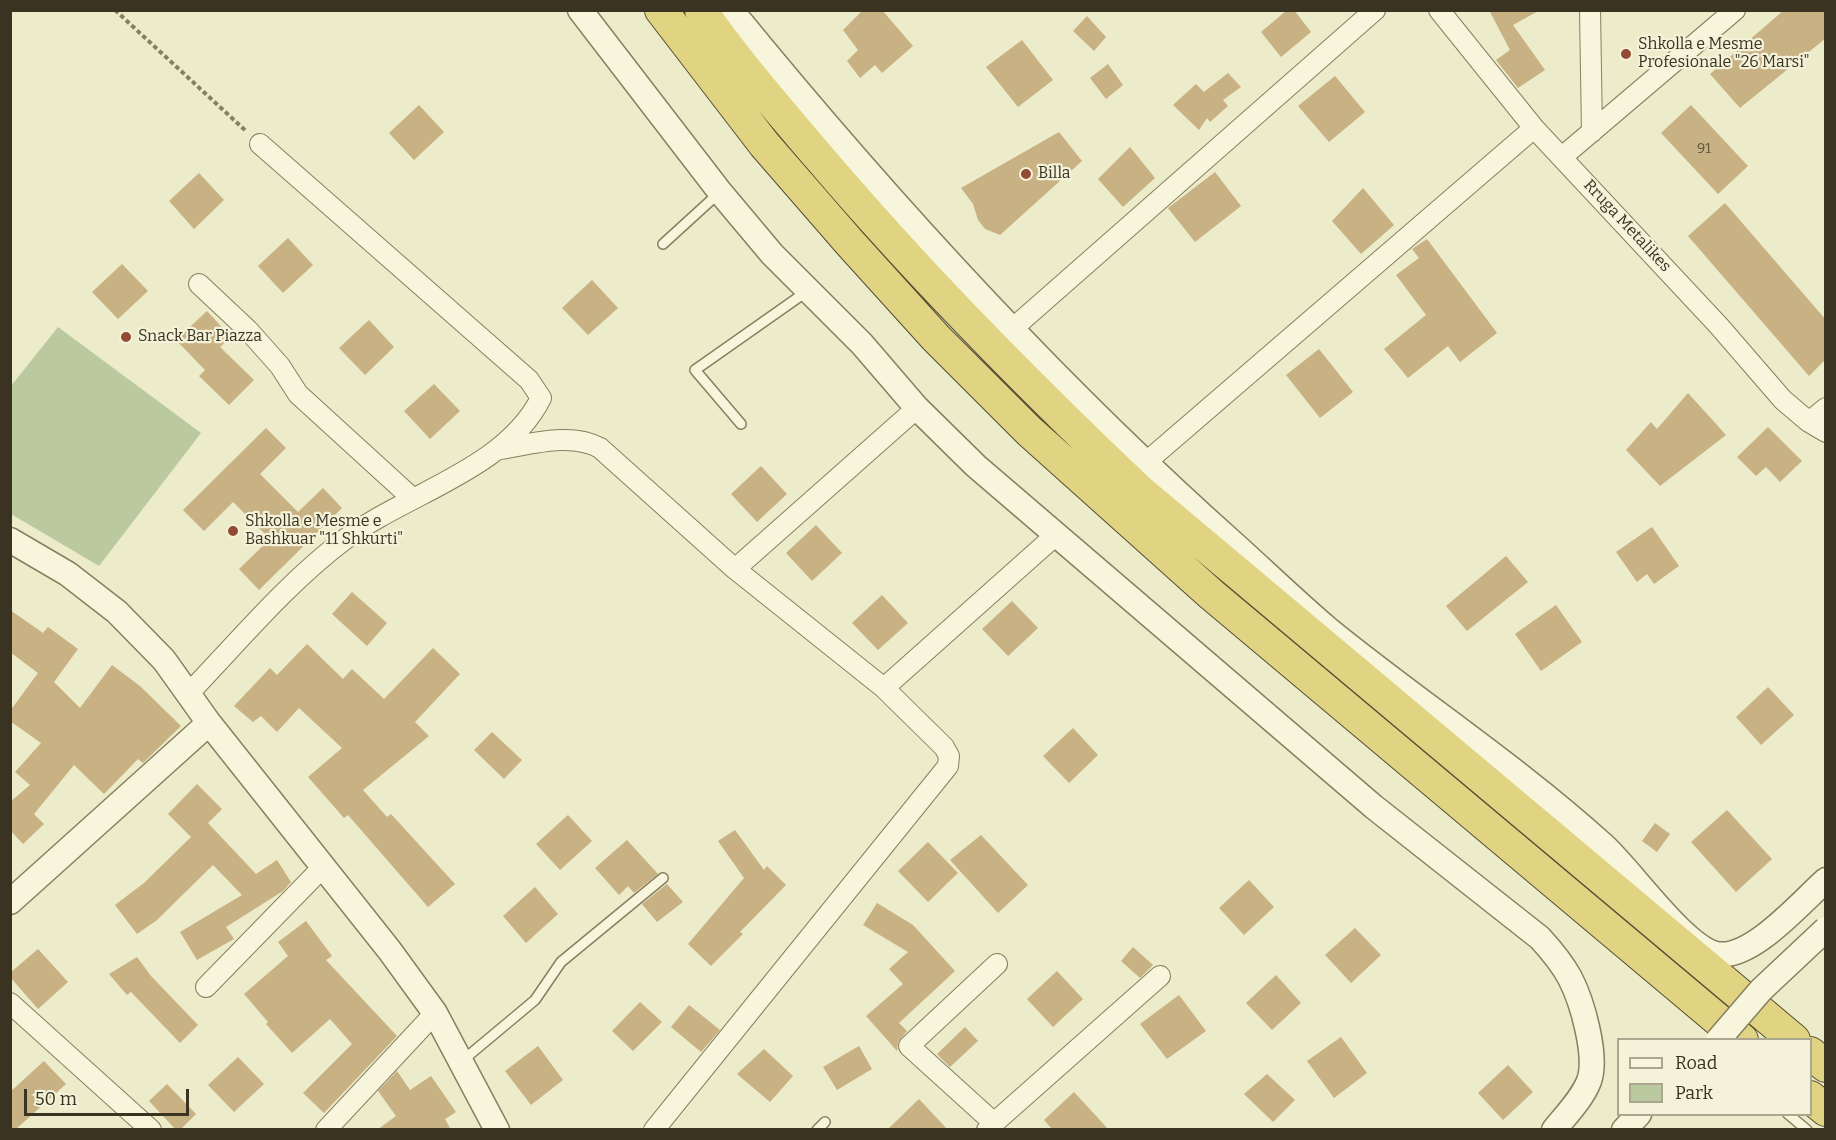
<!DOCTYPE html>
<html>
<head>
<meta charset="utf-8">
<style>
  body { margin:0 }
  #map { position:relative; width:1836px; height:1140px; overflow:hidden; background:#ecebca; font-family:Bitter,serif }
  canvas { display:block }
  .frame { position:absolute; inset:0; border:12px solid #3a3322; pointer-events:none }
  .legend { position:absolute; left:1617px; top:1038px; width:195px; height:78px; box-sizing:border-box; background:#f4f3d9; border:2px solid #aaa690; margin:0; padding:8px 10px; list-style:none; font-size:18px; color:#3a3322 }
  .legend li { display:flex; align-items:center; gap:12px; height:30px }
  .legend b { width:30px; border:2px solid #aaa690 }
  .scale { position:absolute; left:24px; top:1089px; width:165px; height:27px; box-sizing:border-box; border:3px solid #3a3322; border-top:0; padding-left:8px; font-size:18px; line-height:21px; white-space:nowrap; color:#3a3322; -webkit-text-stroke:4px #f4f3d9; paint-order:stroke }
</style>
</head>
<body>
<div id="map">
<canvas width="1836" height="1140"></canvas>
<div class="frame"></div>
<ul class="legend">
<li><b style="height:8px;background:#f7f6dd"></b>Road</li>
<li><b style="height:16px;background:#baca9e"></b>Park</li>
</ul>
<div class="scale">50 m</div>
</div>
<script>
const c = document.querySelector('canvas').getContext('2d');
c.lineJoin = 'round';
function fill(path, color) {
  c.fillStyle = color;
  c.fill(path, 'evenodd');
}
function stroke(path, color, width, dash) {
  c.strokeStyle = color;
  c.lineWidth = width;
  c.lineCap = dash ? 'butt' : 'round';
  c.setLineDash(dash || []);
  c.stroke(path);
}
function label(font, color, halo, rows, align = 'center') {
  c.font = font + ' Bitter,serif';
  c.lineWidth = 4.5;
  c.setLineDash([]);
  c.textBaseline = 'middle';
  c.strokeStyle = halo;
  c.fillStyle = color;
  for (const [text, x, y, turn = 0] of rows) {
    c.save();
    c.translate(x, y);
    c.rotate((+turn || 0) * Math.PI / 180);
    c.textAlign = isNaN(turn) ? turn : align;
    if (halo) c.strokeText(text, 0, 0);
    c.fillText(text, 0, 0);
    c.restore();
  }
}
fill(new Path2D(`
  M58,327L201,433L99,566L11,514V386Z`), '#baca9e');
fill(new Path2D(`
  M863,10H882L913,46L882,73L875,65L860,78L847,61L858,50L843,30Z
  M1287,10H1294L1311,32L1281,57L1261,32Z
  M1489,10H1540L1513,25L1545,70L1518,88L1496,60L1510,50Z
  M1784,10H1826V38L1740,108L1710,74Z
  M1087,16L1106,37L1094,51L1073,31Z
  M1022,40L1053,80L1018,107L986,67Z
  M1108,64L1123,85L1106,99L1090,78Z
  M1228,73L1241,87L1223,100L1228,106L1210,122L1207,118L1199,130L1173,105L1196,84L1204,92Z
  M1335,76L1365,112L1329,142L1298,106Z
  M419,105L444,132L414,160L389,133Z
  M1691,105L1748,166L1718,194L1661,133Z
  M1059,132L1082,161L1000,235L985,229L978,220L973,204L961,188Z
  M1130,147L1155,178L1123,207L1098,179Z
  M1215,172L1241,206L1195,242L1168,208Z
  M199,173L224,200L194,229L169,201Z
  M1363,188L1394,225L1361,254L1332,221Z
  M1725,203L1826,320V359L1809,376L1688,236Z
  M288,238L313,265L283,293L258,266Z
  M1427,239L1497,333L1460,362L1448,346L1408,378L1384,349L1426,315L1396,275L1419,258L1412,249Z
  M122,264L148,291L118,319L92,292Z
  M592,280L618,308L588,335L562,308Z
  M207,311L231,337L220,347L254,380L229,405L199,376L205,370L176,340Z
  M369,320L394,347L365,375L339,348Z
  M1319,349L1353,392L1320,418L1286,375Z
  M434,384L460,411L430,439L404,411Z
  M1688,393L1726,435L1660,486L1626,450L1651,422L1657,429Z
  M1768,427L1802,461L1780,482L1766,467L1756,476L1737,457Z
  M266,428L286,448L260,474L298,512L323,488L342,508L259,590L239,569L270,539L233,502L204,531L183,510Z
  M761,466L787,494L757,522L731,494Z
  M816,525L842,553L812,581L786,553Z
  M1652,527L1679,566L1654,584L1647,574L1637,582L1616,552Z
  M1506,556L1528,582L1467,631L1446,606Z
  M352,592L387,623L367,646L332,614Z
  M882,595L908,623L878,650L852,623Z
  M1012,601L1038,628L1008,656L982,629Z
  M1556,605L1582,642L1541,671L1515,634Z
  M10,610L43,633L48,627L78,649L54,682L80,708L112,665L140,686L181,726L143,763L138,759L104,794L74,765L34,814L44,824L23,844L10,830V802L30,785L15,772L41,743L10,721V711L38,673L10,652Z
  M307,644L343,679L352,669L384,699L433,648L460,674L415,722L429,736L363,790L387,817L391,814L455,884L428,907L348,815L344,818L308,777L342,748L299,708L277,732L261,716L253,722L234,706L270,668L277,675Z
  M1768,687L1794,715L1761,745L1736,717Z
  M1073,728L1098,755L1069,783L1043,756Z
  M492,732L522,760L504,779L474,750Z
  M197,784L222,809L208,823L256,874L277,860L291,882L283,891L226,927L234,939L197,960L180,932L242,895L213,865L157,920L137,934L115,905L144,883L191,837L168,814Z
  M1727,810L1772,859L1736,892L1691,842Z
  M568,815L592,841L560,870L536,844Z
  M1655,823L1670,834L1657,852L1642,841Z
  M735,830L764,870L767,866L786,885L740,932L743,934L711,966L688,944L744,878L718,841Z
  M981,835L1028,885L998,913L950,860Z
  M627,840L658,874L634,893L628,886L619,895L595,868Z
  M928,842L958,873L928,902L898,871Z
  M1249,880L1274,907L1244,935L1219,908Z
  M667,884L683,902L657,922L642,904Z
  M535,887L558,914L526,943L503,916Z
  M877,903L913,925L955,971L899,1023L907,1031L898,1042L897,1051L866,1016L903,984L889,969L908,952L863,925Z
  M306,921L332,956L326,960L397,1036L324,1113L303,1093L352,1044L330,1019L292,1053L266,1024L268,1022L244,994L288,956L278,942Z
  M1355,928L1381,955L1351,983L1325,955Z
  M1133,947L1153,965L1140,978L1121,961Z
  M38,949L68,982L38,1009L10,977V973Z
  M137,957L151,976L198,1025L180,1043L131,992L127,995L109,974Z
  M1057,971L1083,999L1053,1027L1027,999Z
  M1276,975L1301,1003L1272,1030L1246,1003Z
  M1179,995L1206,1031L1167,1059L1140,1024Z
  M640,1002L662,1022L633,1051L612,1031Z
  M689,1005L720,1030L701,1052L671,1027Z
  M965,1027L978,1041L950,1067L937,1054Z
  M1341,1037L1367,1073L1334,1098L1307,1061Z
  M538,1046L563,1080L531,1105L505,1071Z
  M859,1046L872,1069L837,1090L823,1067Z
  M764,1049L793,1076L770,1102L737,1074Z
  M238,1057L264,1084L234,1112L208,1085Z
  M44,1061L66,1084L15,1130H10V1092Z
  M1508,1065L1533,1092L1503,1120L1478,1093Z
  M397,1071L410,1090L431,1076L456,1112L445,1119L451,1130H377L396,1116L378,1091Z
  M1267,1074L1295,1100L1273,1122L1244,1094Z
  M167,1084L196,1114L180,1130H176L149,1101Z
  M1074,1092L1109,1130H1053L1044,1120Z
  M919,1099L948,1130H887Z`), '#c8b182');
const service = new Path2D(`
  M663,244L720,192
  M741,424L695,370L806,292
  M462,1061L535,1000L561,962L663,878
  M1788,1114L1807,1130
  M817,1130L825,1122`);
const minor = new Path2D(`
  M1439,10L1534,128L1719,326L1783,400L1809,422L1826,432
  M1590,10L1592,132
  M1562,157L1735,10
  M199,284L248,330L280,366L298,394L412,498
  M1011,330L1375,10
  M1809,422L1826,408
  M500,449C532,444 571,432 600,448L735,569L884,688L944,747L949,756L948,766L654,1130
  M1144,464L1534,128
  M735,569L917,408
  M884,688L1057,534
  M189,693C239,641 287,583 344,540C406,493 505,470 541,398L529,380L260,144
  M206,987L324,866
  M10,1003L151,1130
  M994,1123L1160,976
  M326,1130L435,1013
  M987,1130L994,1123L909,1046L997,964`);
const tertiary = new Path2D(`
  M580,10L720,192L772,254L862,344L917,408L976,466L1374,807L1540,938C1551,950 1562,963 1570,978C1582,1001 1598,1056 1589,1081C1582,1099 1566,1115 1554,1130
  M731,10C886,200 1051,381 1234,544C1265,572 1296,602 1329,630C1419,703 1517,767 1603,845C1631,870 1683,946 1716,954C1751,961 1801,902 1826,880
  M10,540L68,574L117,612L164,660L209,723L390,951L435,1013L497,1130
  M10,902L209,723
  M1624,1130L1639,1114`);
const trunk = new Path2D(`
  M661,10L764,144L850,243L936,338L1029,431L1212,595L1742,1040
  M701,10C736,61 778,109 818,156C919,275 1027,384 1140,491L1794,1040
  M1810,1053L1826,1066
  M1810,1097L1826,1110`);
stroke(service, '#887f5f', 12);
stroke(minor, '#887f5f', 22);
stroke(tertiary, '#887f5f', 27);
stroke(trunk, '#564d33', 34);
stroke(new Path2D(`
  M115,10L247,132`), '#887f5f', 4, [4.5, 3]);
stroke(service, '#f7f6dd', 9);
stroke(minor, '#f7f6dd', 20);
stroke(tertiary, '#f7f6dd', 24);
stroke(trunk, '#e0d483', 32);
const tertiaryBridge = new Path2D(`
  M1718,1040L1761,990L1826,929`);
stroke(tertiaryBridge, '#887f5f', 27, []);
stroke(tertiaryBridge, '#f7f6dd', 24);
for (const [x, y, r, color] of [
  [1626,54,6,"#944b33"],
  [1026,174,6,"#944b33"],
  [126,337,6,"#944b33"],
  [233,531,6,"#944b33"]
]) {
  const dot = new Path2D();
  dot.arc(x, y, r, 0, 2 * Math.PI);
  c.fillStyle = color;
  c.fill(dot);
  stroke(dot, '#f4f3d9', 2);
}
label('14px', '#5e523a', null, [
  ["91",1704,149]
]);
label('16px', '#3a3322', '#f4f3d9', [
  ["Shkolla e Mesme",1638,45],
  ["Profesionale \"26 Marsi\"",1638,63],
  ["Billa",1038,174],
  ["Snack Bar Piazza",138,337],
  ["Shkolla e Mesme e",245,522],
  ["Bashkuar \"11 Shkurti\"",245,540]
], 'left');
label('16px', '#3a3322', '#f4f3d9', [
  ["Rruga Metalikes",1627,226,47]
]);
</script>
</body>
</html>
